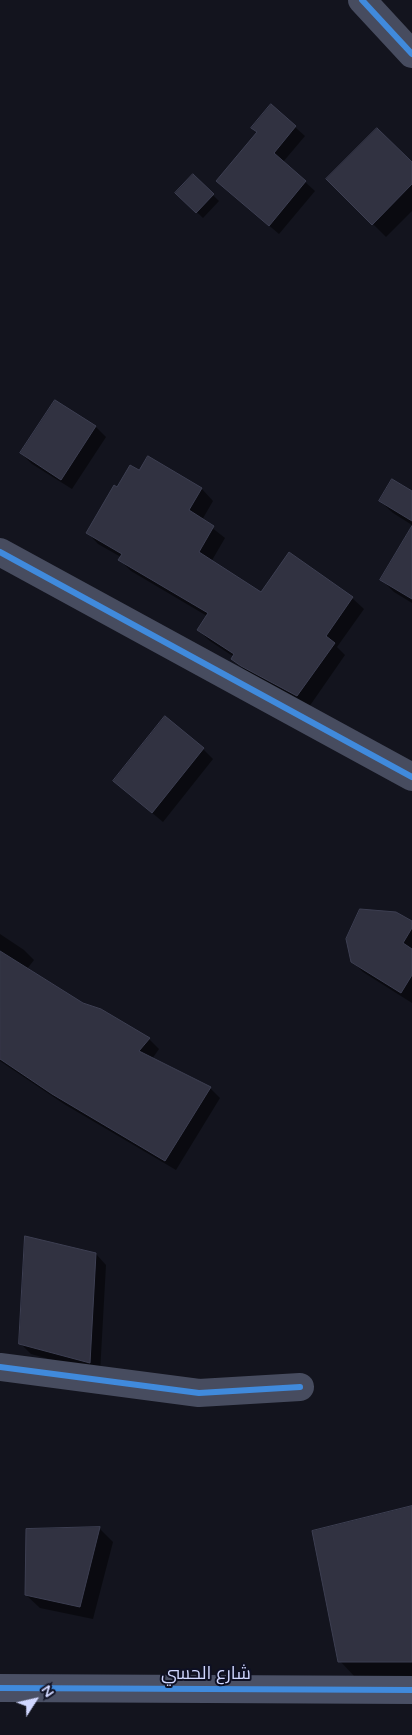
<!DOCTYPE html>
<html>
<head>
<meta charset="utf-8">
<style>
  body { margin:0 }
  #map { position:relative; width:412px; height:1735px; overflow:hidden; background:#13141e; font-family:"Varela Round",sans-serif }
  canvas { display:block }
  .north { position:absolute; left:10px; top:1675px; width:50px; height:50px; -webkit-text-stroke:4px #0e1023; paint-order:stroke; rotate:55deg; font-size:14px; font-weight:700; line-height:20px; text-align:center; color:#d0d7ff }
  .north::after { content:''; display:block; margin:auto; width:18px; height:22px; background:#d0d7ff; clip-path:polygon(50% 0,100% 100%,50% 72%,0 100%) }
</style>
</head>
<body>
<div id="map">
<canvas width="412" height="1735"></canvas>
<div class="north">N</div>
</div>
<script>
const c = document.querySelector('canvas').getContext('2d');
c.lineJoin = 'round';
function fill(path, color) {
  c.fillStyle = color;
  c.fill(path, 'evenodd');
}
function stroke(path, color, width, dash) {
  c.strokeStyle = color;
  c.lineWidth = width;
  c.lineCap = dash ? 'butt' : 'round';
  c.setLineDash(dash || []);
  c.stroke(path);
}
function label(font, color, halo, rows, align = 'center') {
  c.font = font + ' "Varela Round",Cairo,sans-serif';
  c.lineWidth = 4;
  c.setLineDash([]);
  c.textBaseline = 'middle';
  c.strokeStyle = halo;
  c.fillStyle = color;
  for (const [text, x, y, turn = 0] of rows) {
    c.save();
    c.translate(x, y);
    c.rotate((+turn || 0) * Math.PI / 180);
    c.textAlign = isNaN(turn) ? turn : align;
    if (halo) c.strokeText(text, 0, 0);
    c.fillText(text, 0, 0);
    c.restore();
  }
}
fill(new Path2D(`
  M271,106L305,136L283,162L315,191L279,234L217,181L258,132Z
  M412,164V211L386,237L328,179Z
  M193,176L219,201L203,218L177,193Z
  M55,402L96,427L106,437L72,489L32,464L21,453Z
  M148,458L202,489L213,501L202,520L225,538L211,562L261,594L352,598L364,609L337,647L345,655L309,707L244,670L233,659L234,657L210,641L198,630L207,616L131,571L120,560L121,557L98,544L87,532L117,489L139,472Z
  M412,493V525L393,513L380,501Z
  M412,528V603L394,592L381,579Z
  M203,749L213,759L163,822L114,781Z
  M412,923V1003L363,972L352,961Z
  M0,934L24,950L34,960L27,969L83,1004L149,1039L159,1049L152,1059L210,1088L220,1098L176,1170L64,1104L0,1061Z
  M96,1254L106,1265L100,1373L31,1354L21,1344Z
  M412,1507V1677H355L340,1661Z
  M99,1528L113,1542L93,1619L40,1608L26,1595Z`), '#0007');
const building = new Path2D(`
  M271,104L296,126L274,153L306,181L269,226L216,181L257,132L251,128Z
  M377,128L412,162V184L372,225L326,179Z
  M193,174L214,194L196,213L175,193Z
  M55,400L96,426L61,480L20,453Z
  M148,456L202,488L189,510L214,526L199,552L261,592L289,552L353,597L326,636L335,643L297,696L241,666L231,659L234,654L197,630L208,613L118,560L122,554L86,533L114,485L117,487L130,465L139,470Z
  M392,479L412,491V521L379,501Z
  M412,526V599L380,580Z
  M165,716L204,748L152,813L113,781Z
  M360,909L396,912L412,921V928L403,943L412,949V975L401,993L351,962L346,939Z
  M0,951L83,1003L101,1009L150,1038L139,1051L211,1087L165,1161L52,1094L0,1059Z
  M25,1236L96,1253L90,1363L19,1344Z
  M412,1506V1662H338L312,1531Z
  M100,1527L80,1607L25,1595L26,1529Z`);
fill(building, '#313241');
stroke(building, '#3d3f52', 1);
stroke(new Path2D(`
  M362,0L412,54
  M0,552L412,777
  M0,1367L199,1393L300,1387`), '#474c5f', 28);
stroke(new Path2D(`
  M0,1688L412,1690`), '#4a5065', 28);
stroke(new Path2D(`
  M362,0L412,54
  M0,552L412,777
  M0,1367L199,1393L300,1387
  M0,1688L412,1690`), '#408adc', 6);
label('18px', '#d0d7ff', '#0e1023', [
  ["شارع الحسي",206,1674]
]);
</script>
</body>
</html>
